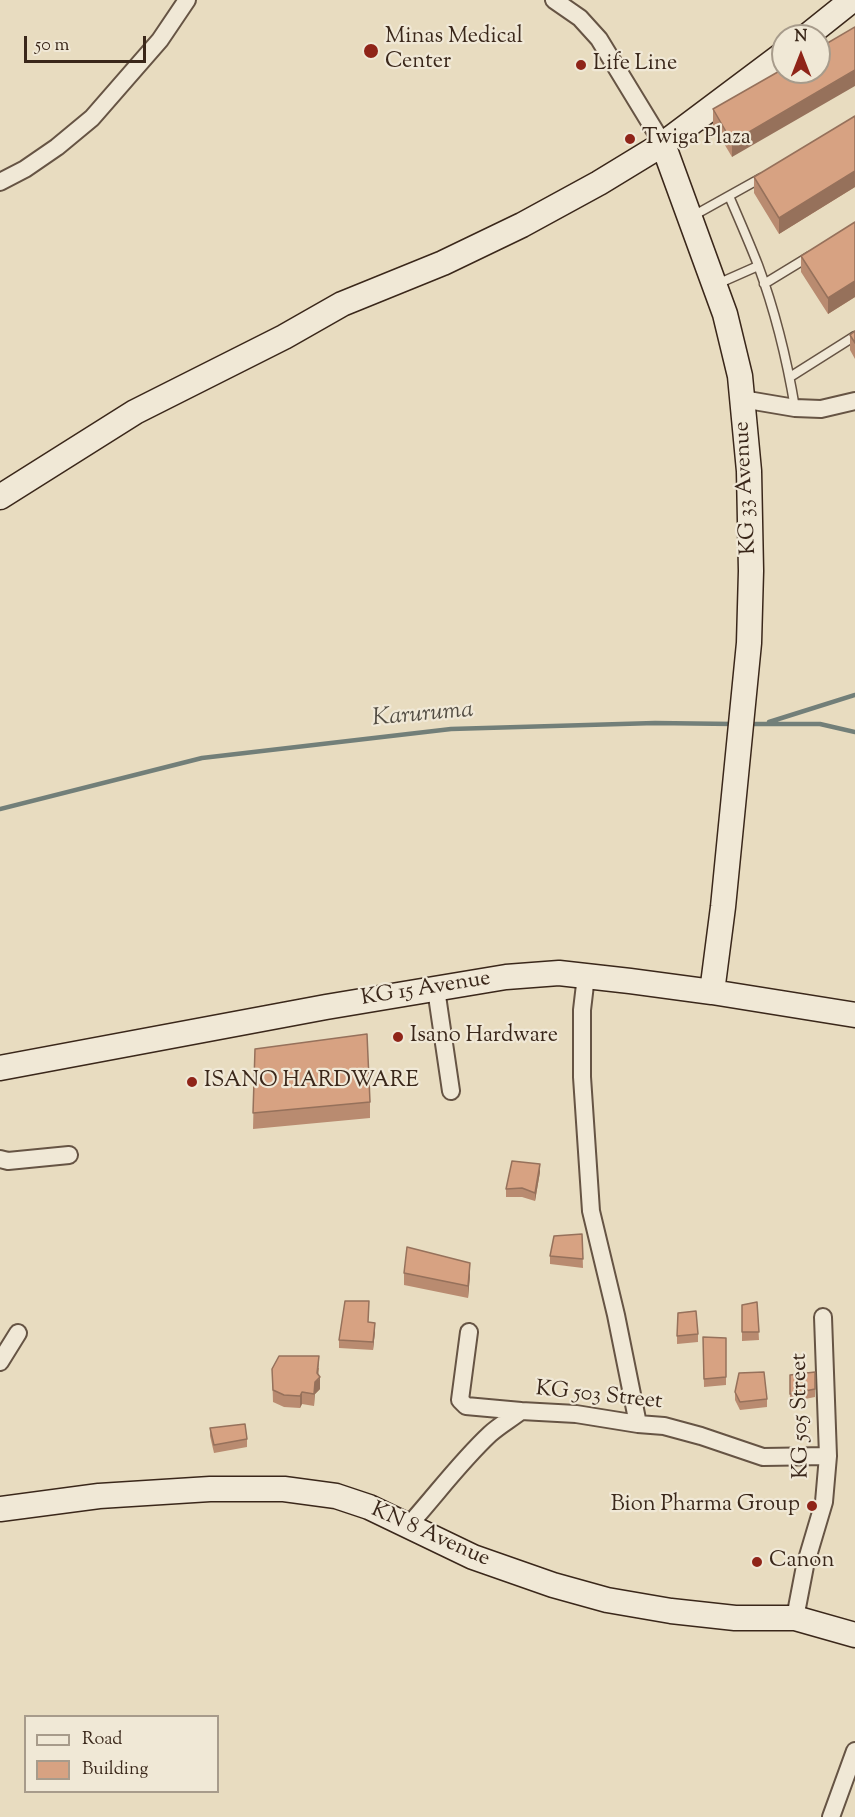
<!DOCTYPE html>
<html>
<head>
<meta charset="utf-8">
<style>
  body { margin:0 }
  #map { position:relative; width:855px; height:1817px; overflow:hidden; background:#e8dcc0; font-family:"Sorts Mill Goudy",serif }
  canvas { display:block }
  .legend { position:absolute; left:24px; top:1715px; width:195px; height:78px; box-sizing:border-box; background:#f0e8d6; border:2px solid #a79b8b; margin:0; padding:8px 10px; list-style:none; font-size:18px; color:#3a271a }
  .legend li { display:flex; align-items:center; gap:12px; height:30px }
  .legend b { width:30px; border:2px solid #a79b8b }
  .north { position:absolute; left:771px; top:24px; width:60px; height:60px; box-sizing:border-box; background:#f0e8d6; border:2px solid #a79b8b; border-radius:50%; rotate:0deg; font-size:16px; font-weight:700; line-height:24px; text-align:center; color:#3a271a }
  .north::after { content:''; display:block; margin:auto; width:21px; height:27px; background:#8f2418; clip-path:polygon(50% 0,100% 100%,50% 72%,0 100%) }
  .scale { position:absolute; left:24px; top:36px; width:122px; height:27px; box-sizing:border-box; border:3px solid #3a271a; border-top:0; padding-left:8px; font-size:18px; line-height:21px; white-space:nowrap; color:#3a271a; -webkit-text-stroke:4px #f0e8d6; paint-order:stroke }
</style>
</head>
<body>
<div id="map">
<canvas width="855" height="1817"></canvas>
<ul class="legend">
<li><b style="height:8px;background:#f0e8d6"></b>Road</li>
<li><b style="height:16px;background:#d7a282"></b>Building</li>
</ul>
<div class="north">N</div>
<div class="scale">50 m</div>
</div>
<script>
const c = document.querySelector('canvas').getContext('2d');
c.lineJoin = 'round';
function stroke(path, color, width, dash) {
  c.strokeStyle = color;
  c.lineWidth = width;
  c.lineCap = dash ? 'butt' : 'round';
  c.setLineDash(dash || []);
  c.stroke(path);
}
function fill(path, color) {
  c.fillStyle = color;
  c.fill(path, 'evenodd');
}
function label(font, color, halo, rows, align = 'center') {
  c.font = font + ' "Sorts Mill Goudy",serif';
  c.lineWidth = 4.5;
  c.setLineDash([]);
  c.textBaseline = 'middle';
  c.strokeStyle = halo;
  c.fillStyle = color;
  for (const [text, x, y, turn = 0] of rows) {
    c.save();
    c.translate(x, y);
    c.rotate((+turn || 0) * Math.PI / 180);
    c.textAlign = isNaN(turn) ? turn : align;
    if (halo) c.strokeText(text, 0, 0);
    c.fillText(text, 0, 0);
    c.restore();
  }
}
stroke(new Path2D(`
  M769,722L855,695
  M748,724H820L855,732
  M0,809L202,758L451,729L655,723L733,724`), '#727f79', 4.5);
const lane = new Path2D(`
  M729,196C739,219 749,242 758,265C775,311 787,360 795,408
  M691,217L761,178
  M764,284L810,256
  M715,285L758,266
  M790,377L855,336`);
const street = new Path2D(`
  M554,0L580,18L599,39L663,144
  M0,182L25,169L57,147L92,118L160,40L187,0
  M742,399L795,408L821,409L855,401
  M586,976L582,1010V1077L591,1211L616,1315L638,1424
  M436,989L451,1091
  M0,1159L8,1161L69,1155
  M469,1332L460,1400L466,1406L521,1411
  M0,1362L18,1333
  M408,1526C436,1495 460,1462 490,1434C500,1425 511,1419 521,1411L576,1414L638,1424L664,1426L701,1436L763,1457L828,1456
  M795,1618L805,1566L824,1502L828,1456L823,1317
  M831,1817L855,1751`);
const secondary = new Path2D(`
  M807,36L852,0
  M0,497L135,412L284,337L342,304L443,263L522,225L599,183L663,144
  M712,992L723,907L749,643L751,571L749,471L740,376L725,314L663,144L783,54
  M0,1068L326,1007L506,977L559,973L630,981L712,992L855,1015
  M0,1509L99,1496L210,1489H284L336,1496L369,1507L473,1557L553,1585L607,1600L671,1611L735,1618H795L855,1635`);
stroke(lane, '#665444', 11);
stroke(street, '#665444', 20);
stroke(secondary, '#3a271a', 27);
stroke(lane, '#f0e8d6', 8);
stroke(street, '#f0e8d6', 16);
stroke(secondary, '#f0e8d6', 24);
fill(new Path2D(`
  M783,69L732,157L713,125V109Z
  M855,116V187L779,234L754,193V177Z
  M855,222V297L828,314L801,272V256Z
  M855,331V359L850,350V335Z
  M255,1049L370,1102V1118L253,1129Z
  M540,1172L535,1201L522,1197H506V1189Z
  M582,1234L583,1268L550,1264V1256Z
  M404,1273L470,1275L468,1298L404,1285Z
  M757,1302L759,1340L742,1341V1305Z
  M375,1331L373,1350L339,1348V1340Z
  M698,1334V1342L677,1344V1336Z
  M703,1337L726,1377V1385L704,1387Z
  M319,1368L318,1375L320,1389L315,1394L314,1406L302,1404L300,1408L284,1407L273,1402L272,1369Z
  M815,1372V1397L790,1402V1375Z
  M735,1392L767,1399V1407L740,1410L735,1400Z
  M210,1428L247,1439V1447L214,1453L210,1436Z`), '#b98b70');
fill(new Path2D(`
  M855,70V86L732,157V142Z
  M855,171V187L779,234V218Z
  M855,281V297L828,314V298Z
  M540,1164V1172L535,1201V1193Z
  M470,1263V1275L468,1298V1286Z
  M375,1323V1331L373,1350V1342Z
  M319,1356L318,1380L320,1377V1389L315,1394L314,1406L315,1382Z
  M302,1392V1404L300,1408V1396Z`), '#96715b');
const building = new Path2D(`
  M855,27V70L732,142L713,109L783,69V72H819V48Z
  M855,116V171L779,218L754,177Z
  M855,222V281L828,298L801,256Z
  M855,331V343L850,335Z
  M367,1034L370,1102L253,1113L255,1049Z
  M512,1161L540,1164L535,1193L522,1188L506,1189Z
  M582,1234L583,1259L550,1256L554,1236Z
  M407,1247L470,1263L468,1286L404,1273Z
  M345,1301H369L368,1322L375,1323L373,1342L339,1340Z
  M757,1302L759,1332H742V1305Z
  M696,1311L698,1334L677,1336L678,1313Z
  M703,1337L726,1338V1377L704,1379Z
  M279,1356H319L317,1373L320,1377L315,1382L314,1394L302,1392L300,1396L284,1395L273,1390L272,1369Z
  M764,1372L767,1399L740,1402L735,1392L739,1373Z
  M815,1372V1389L790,1394V1375Z
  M245,1424L247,1439L214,1445L210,1428Z`);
fill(building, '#d7a282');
stroke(building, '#96715b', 1.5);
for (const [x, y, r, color] of [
  [371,51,8,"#8f2418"],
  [581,65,6,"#8f2418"],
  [630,139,6,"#8f2418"],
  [398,1037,6,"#8f2418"],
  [192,1082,6,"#8f2418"],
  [812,1506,6,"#8f2418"],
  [757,1562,6,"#8f2418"]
]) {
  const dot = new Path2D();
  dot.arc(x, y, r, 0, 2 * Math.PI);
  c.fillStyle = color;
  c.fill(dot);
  stroke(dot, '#f0e8d6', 2);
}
label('22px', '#3a271a', '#f0e8d6', [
  ["Minas Medical",385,38],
  ["Center",385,63],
  ["Life Line",593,65],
  ["Twiga Plaza",642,139],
  ["Isano Hardware",410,1037],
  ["ISANO HARDWARE",204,1082],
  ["Bion Pharma Group",800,1506,"right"],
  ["Canon",769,1562]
], 'left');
label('22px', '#3a271a', '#f0e8d6', [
  ["KG 33 Avenue",747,488,-93],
  ["KG 15 Avenue",426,990,-9],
  ["KG 503 Street",599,1397,6],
  ["KG 505 Street",802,1416,-91],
  ["KN 8 Avenue",430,1536,24]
]);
label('italic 24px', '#524c42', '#f0e8d6', [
  ["Karuruma",423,716,-5]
]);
</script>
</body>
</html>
